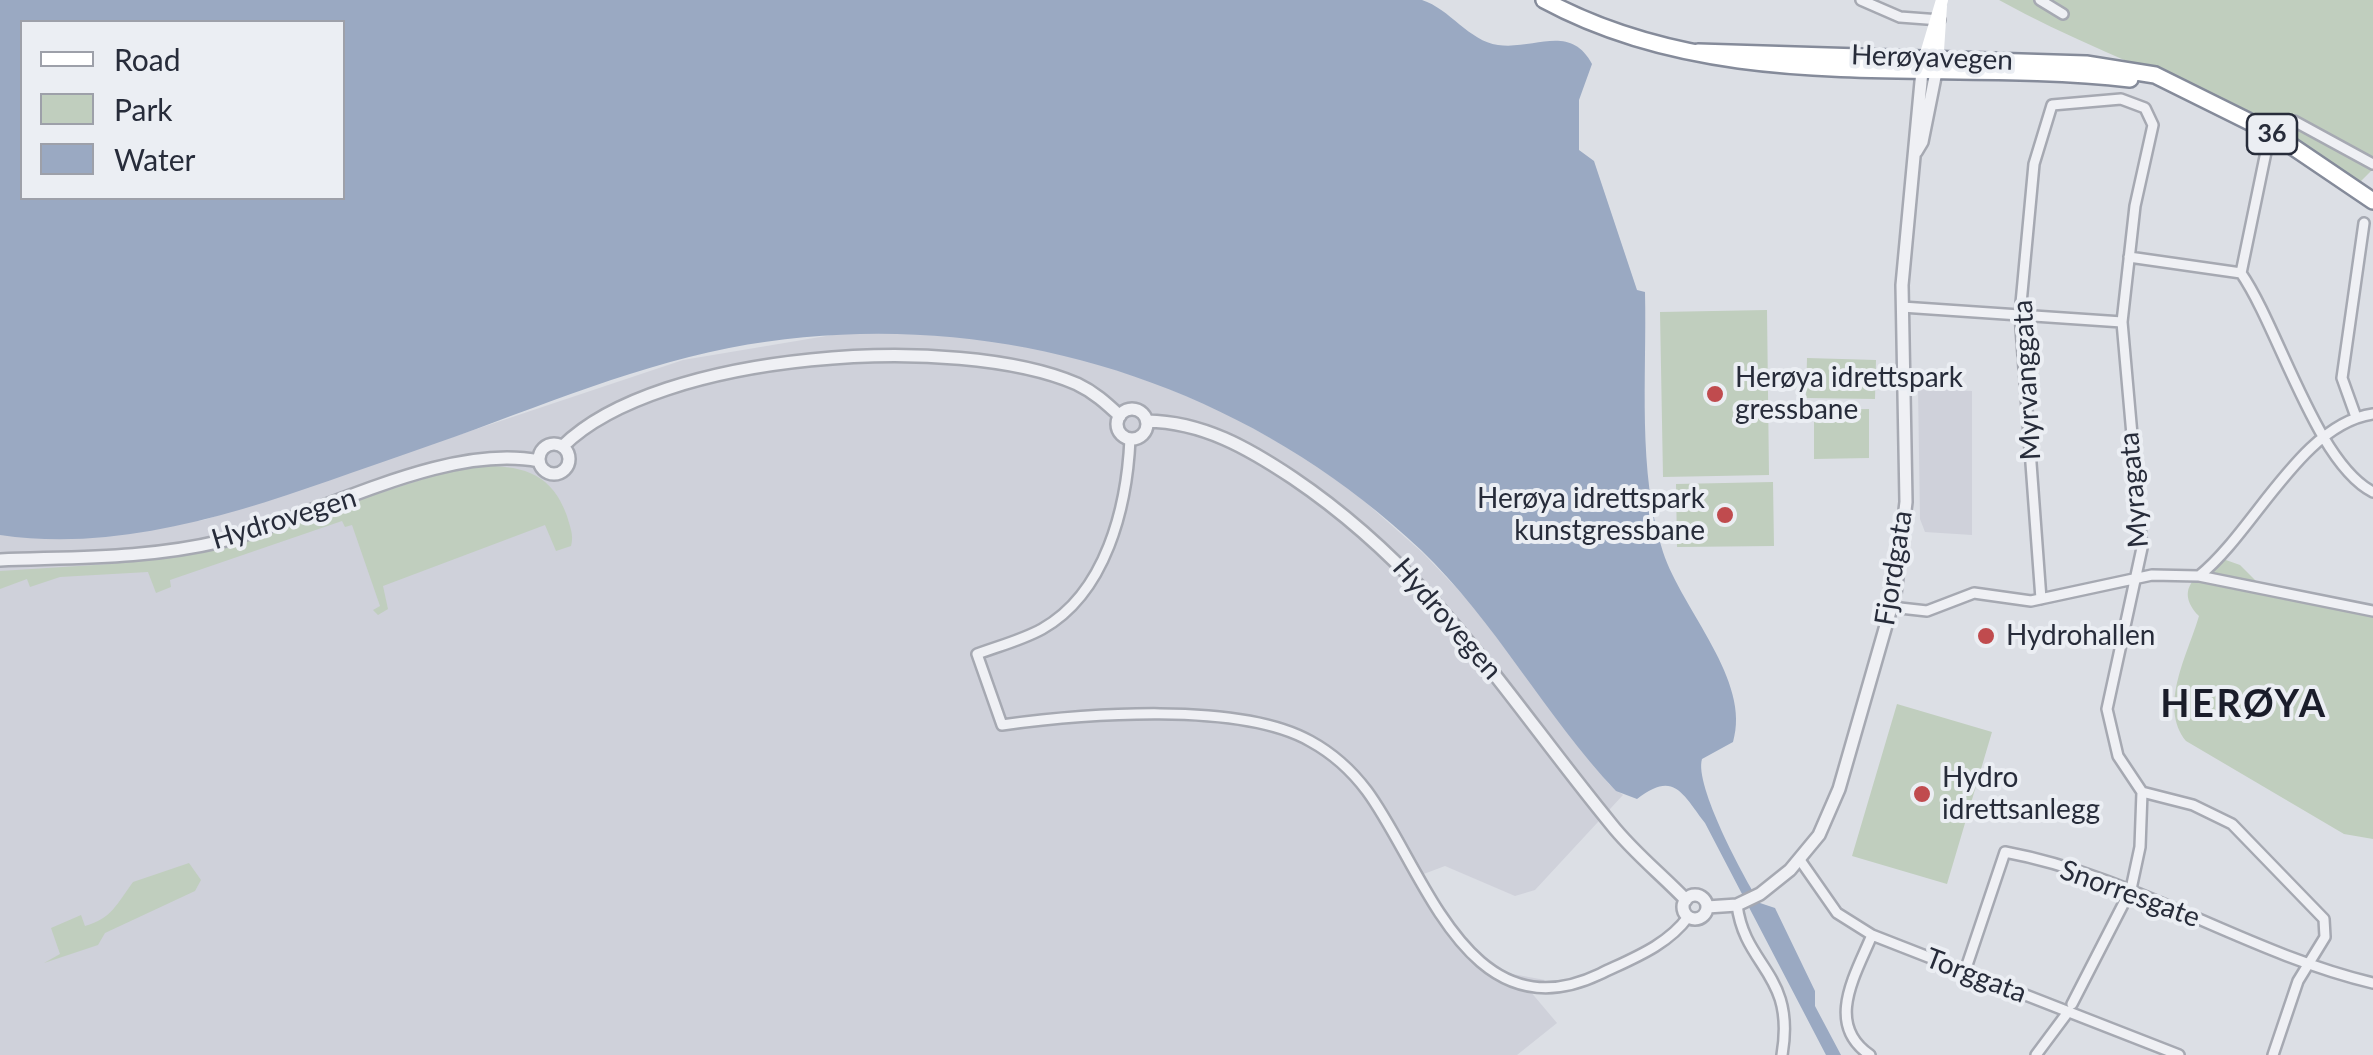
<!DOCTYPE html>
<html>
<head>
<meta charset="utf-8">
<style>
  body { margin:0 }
  #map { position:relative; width:2373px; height:1055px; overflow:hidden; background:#dcdfe5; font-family:Lato,sans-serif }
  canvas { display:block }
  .legend { position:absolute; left:20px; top:20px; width:325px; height:180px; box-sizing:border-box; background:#ebeef3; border:2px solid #9da0a9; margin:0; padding:12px 18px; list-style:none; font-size:30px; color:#272c3a }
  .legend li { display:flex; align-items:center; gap:20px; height:50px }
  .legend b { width:50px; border:2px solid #9da0a9 }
</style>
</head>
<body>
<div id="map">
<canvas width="2373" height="1055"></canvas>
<ul class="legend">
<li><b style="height:12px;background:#fff"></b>Road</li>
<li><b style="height:28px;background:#c0cebe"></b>Park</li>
<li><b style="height:28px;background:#9aa9c2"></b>Water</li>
</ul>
</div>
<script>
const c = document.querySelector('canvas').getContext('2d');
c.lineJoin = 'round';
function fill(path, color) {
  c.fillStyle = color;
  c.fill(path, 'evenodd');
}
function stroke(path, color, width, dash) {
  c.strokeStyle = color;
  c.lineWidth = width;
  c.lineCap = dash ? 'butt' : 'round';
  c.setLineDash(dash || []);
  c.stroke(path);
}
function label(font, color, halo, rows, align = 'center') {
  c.font = font + ' Lato,sans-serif';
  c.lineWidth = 8;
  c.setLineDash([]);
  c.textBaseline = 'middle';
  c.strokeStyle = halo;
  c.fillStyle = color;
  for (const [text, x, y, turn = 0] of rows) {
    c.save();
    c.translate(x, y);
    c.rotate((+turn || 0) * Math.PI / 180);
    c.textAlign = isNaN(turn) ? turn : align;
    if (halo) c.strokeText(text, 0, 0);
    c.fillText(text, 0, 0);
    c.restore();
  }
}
fill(new Path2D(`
  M844,333H919L1004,342L1078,357L1158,384L1228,414L1306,458L1355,493L1423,553L1470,602L1609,784L1623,795L1535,890L1515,896L1445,866L1413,878L1443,924L1507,973L1545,980L1530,991L1557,1023L1517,1055H0V535L74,537L204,520L683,360Z
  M1918,388L1972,391V535L1925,532L1920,519Z`), '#cfd1da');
fill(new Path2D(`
  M1999,0H2373V169L2360,182C2310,154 2261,124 2210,99C2140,65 2067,38 1999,0Z
  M1767,310L1769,475L1663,477L1660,312Z
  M1807,358L1876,360L1875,399L1806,398Z
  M1869,409V458L1814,459V410Z
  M480,466C522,465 552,473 567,516C570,527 574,535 571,546L556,551L545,525L383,586L388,609L378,615L373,610L380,606L352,525L345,527L342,521L170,580L171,587L156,593L148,572L60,577L30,587L27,579L0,589V571L110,564L204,550L439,474Z
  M1773,482L1774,546L1677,547L1676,484Z
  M2223,559L2240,565L2262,587L2373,606V839L2344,834L2186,741C2158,706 2188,654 2199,616C2172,588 2200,572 2223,559Z
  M1897,704L1992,732L1947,884L1852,856Z
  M189,863L201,880L195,891L105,933L98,945L44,963L60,954L51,928L81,915L85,926C112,918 116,905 133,882Z`), '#c0cebe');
fill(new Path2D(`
  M0,0H1422C1450,9 1469,41 1498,45C1535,50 1570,23 1592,64L1579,100V150L1594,161L1637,290L1645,292C1647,377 1637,471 1663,552C1682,610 1752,681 1733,742L1702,759C1694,785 1744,878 1760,903L1775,908L1815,991V1006L1841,1055H1826L1705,823C1682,793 1674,770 1637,799L1616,791C1545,716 1496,622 1421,550C1236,375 979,300 729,348C622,369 520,415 417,450C285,495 143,556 0,535ZM22,22H342V198H22Z`), '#9aa9c2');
const minor = new Path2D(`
  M1861,0L1900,17L1940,20
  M2040,0L2063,14
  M2274,134L2294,121L2373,164
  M2129,257L2241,273C2279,328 2316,463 2373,492
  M2241,273L2266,152
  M1902,307L2122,322
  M2356,417L2342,378L2364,223
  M1130,439C1127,507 1106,593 1042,629C1022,640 999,646 977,654L1002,725C1083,714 1239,701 1310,741C1332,753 1352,771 1367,791C1424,868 1468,1037 1600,974C1631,959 1667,946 1688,917
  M2199,576C2254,532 2301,424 2373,414
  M2041,599L2020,314L2034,164L2052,105L2121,99L2145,108L2153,125L2135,206L2122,322L2142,548L2107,709L2118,756L2142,792L2140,847L2131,889L2072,1004
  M1891,607L1927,611L1974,593L2031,601L2152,575L2199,576L2373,611
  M2142,792L2193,805L2232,824L2324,919L2325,937L2298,981L2273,1055
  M1800,860L1837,913L1872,935L2179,1055
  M1737,905C1745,968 1796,973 1782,1055
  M1965,971L2005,852C2135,876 2246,953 2373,983
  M1870,1055C1824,1024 1856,974 1872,935
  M2036,1055L2068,1012`);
const tertiary = new Path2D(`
  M1916,152L1922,142L1936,72
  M1117 424a15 15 0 1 1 30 0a15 15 0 1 1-30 0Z
  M1147,421C1203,422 1248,448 1293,478C1435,574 1506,696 1611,824C1633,852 1661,874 1686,900
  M539 459a15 15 0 1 1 30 0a15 15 0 1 1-30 0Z
  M563,446C659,351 957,332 1077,384C1094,392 1106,403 1120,416
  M0,560C75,557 147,559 222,541C316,517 445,442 539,461
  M1683 907a12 12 0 1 1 24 0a12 12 0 1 1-24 0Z
  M1707,907L1737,905L1760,894L1790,870L1819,835L1839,789L1895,594L1906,502L1902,285L1922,71`);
const trunk = new Path2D(`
  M1544,0C1725,98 1934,57 2130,79
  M1698,52L2086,64L2155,75L2274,134L2373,201`);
stroke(minor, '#a6a9b2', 14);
stroke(tertiary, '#a6a9b2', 16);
stroke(trunk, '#858b9a', 20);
stroke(minor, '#eff0f4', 9);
stroke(tertiary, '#eff0f4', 11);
stroke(new Path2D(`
  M1923,64L1942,0
  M1937,65L1941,6`), '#fff', 12);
stroke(trunk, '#fff', 15);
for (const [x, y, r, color] of [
  [1715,394,10,"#c04b4e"],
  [1725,515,10,"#c04b4e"],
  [1986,636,10,"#c04b4e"],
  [1922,794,10,"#c04b4e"]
]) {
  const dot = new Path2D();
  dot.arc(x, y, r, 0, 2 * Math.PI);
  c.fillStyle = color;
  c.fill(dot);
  stroke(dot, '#ebeef3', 4);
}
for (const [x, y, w] of [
  [2272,134,50]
]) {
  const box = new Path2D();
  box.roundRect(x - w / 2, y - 20, w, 40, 8);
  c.fillStyle = '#ebeef3';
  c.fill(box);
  stroke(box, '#272c3a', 2.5);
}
label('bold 25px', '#272c3a', null, [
  ["36",2272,134]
]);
label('28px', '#272c3a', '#ebeef3', [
  ["Herøyavegen",1932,58,2],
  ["Myrvanggata",2027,380,-93],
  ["Myragata",2134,490,-95],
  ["Hydrovegen",284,519,-17],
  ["Fjordgata",1894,568,-81],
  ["Hydrovegen",1447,619,49],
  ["Snorresgate",2130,894,20],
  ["Torggata",1976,976,21]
]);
label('28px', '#272c3a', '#ebeef3', [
  ["Herøya idrettspark",1735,378],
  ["gressbane",1735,410],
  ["Herøya idrettspark",1705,499,"right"],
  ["kunstgressbane",1705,531,"right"],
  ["Hydrohallen",2006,636],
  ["Hydro",1942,778],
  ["idrettsanlegg",1942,810]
], 'left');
c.letterSpacing = '2.5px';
label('bold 38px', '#1a1d2a', '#ebeef3', [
  ["HERØYA",2244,705]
]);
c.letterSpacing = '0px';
</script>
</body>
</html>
